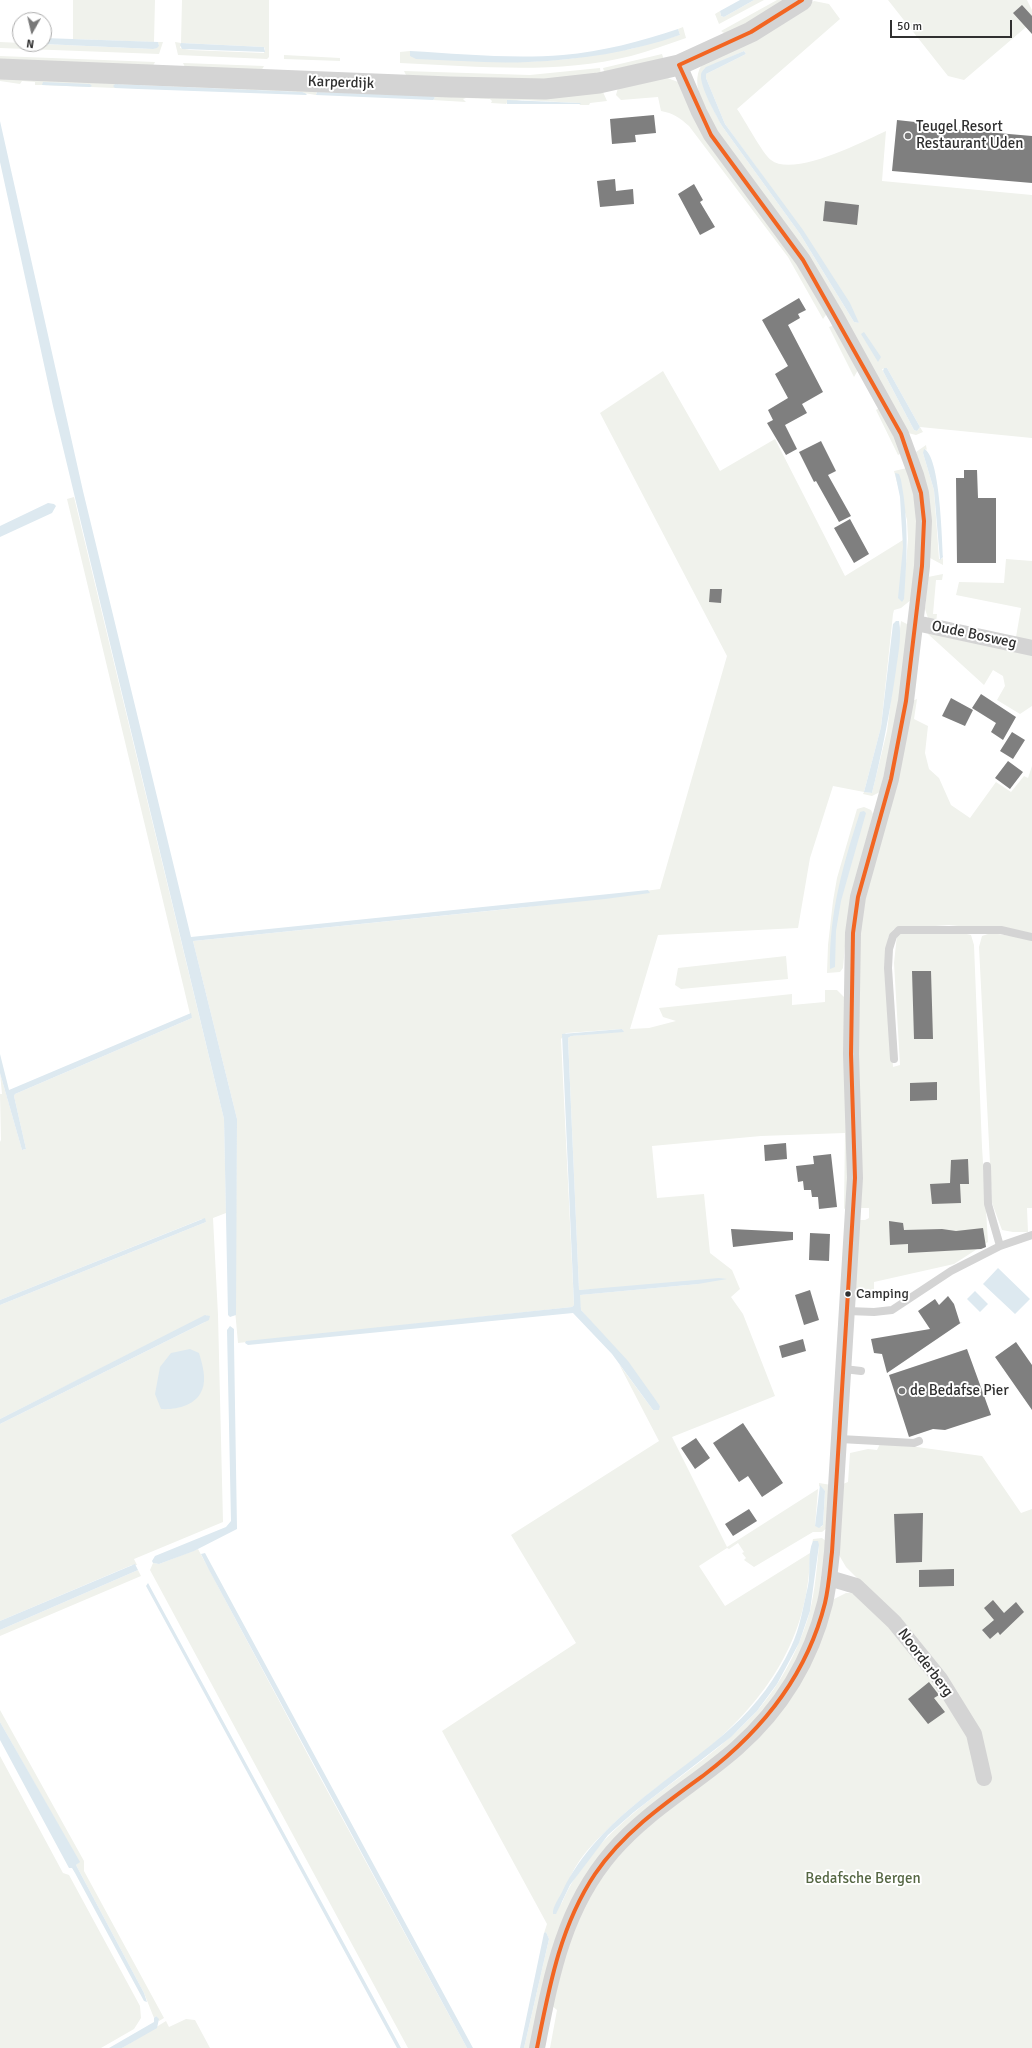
<!DOCTYPE html>
<html>
<head>
<meta charset="utf-8">
<style>
  body { margin:0 }
  #map { position:relative; width:1032px; height:2048px; overflow:hidden; background:#fff; font-family:Signika,sans-serif }
  canvas { display:block }
  .north { position:absolute; left:12px; top:12px; width:40px; height:40px; box-sizing:border-box; background:#fff; border:1px solid #acacac; border-radius:50%; rotate:188deg; font-size:11px; font-weight:700; line-height:16px; text-align:center; color:#303030 }
  .north::after { content:''; display:block; margin:auto; width:14px; height:18px; background:#787878; clip-path:polygon(50% 0,100% 100%,50% 72%,0 100%) }
  .scale { position:absolute; left:890px; top:20px; width:122px; height:18px; box-sizing:border-box; border:2px solid #303030; border-top:0; padding-left:5px; font-size:12px; line-height:14px; white-space:nowrap; color:#303030; -webkit-text-stroke:3px #fff; paint-order:stroke }
</style>
</head>
<body>
<div id="map">
<canvas width="1032" height="2048"></canvas>
<div class="north">N</div>
<div class="scale">50 m</div>
</div>
<script>
const c = document.querySelector('canvas').getContext('2d');
c.lineJoin = 'round';
function fill(path, color) {
  c.fillStyle = color;
  c.fill(path, 'evenodd');
}
function stroke(path, color, width, dash) {
  c.strokeStyle = color;
  c.lineWidth = width;
  c.lineCap = dash ? 'butt' : 'round';
  c.setLineDash(dash || []);
  c.stroke(path);
}
function label(font, color, halo, rows, align = 'center') {
  c.font = font + ' Signika,sans-serif';
  c.lineWidth = 4;
  c.setLineDash([]);
  c.textBaseline = 'middle';
  c.strokeStyle = halo;
  c.fillStyle = color;
  for (const [text, x, y, turn = 0] of rows) {
    c.save();
    c.translate(x, y);
    c.rotate((+turn || 0) * Math.PI / 180);
    c.textAlign = isNaN(turn) ? turn : align;
    if (halo) c.strokeText(text, 0, 0);
    c.fillText(text, 0, 0);
    c.restore();
  }
}
fill(new Path2D(`
  M73,0H155L154,42L73,39Z
  M182,0H269V57L267,59L178,55L175,42L181,43ZM181,43L264,47L265,49L264,53L190,50L180,48Z
  M754,0H764L719,24L715,14L720,11L721,16L724,17Z
  M777,0H789L728,36L721,31Z
  M888,0H1027L1032,10V22L964,80L948,76Z
  M814,1L829,4L840,19L737,109C745,120 762,153 771,160C793,178 864,141 886,131L882,181L1032,195V438L920,427L923,432L916,435L908,433L713,127C706,108 690,86 701,66L789,17ZM744,51L746,54L706,74V78L725,124L762,175L859,323L854,322L800,234L722,126L713,109L701,76L704,69ZM887,368L920,427L917,431L914,430L883,371L882,369Z
  M683,27L686,38C668,44 649,51 631,56C555,75 476,66 400,63V52L410,51V53L527,62L569,59L631,49L680,35L678,29Z
  M0,42L153,49L159,46L158,42H163L159,54L0,48Z
  M662,54L664,60L605,74L603,68Z
  M284,55L340,58V61L284,59Z
  M0,56L155,62L152,68L0,62Z
  M183,63L264,66L260,73L186,69Z
  M600,68L601,75L546,82L408,79L404,71L530,75Z
  M0,76L603,92L607,101L590,103L589,105H580L579,103L521,100L506,103L507,104L491,103L492,101L490,99L466,98L463,99L466,102L433,100L435,98L431,96L317,92L316,95L298,92L115,84V88L42,85H35V82L22,81L20,84L0,81Z
  M665,77L678,82L795,259L828,312L823,319L788,257L689,126C680,118 673,113 661,111L658,97L621,100L616,95L618,88Z
  M835,325L858,370L854,377L829,327Z
  M663,371L720,471L775,439L845,576L903,540V601L908,539L907,520L894,471L907,468L913,487L918,521L912,599L901,608L894,610L893,614L881,727L864,792L872,793L887,731L901,621L909,625L900,700L880,792L872,796L863,794L864,792L833,786L810,858L798,928L658,935L630,1029L649,1028L676,1021L663,1017L659,1008L792,994V1005L825,1002V990H837L844,997L848,1207L844,1209L845,1133L761,1136L652,1146L657,1198L704,1194L710,1253L732,1270L740,1289L731,1297L743,1314L775,1396L672,1437L727,1547L818,1489L815,1526L821,1527L823,1525L825,1491L819,1486V1483L831,1485L828,1527L822,1532H813L754,1567L744,1560L746,1558L742,1553L744,1552L738,1543L729,1549L727,1548L699,1566L725,1606L810,1553C809,1638 767,1699 704,1752C674,1776 642,1796 614,1823C586,1850 570,1866 561,1905C600,1814 693,1781 756,1712C781,1684 800,1647 810,1611C815,1590 817,1567 819,1545L813,1541L812,1544L813,1539L822,1538L826,1541L822,1578L816,1610L808,1637L793,1671L751,1726L603,1852L531,2048H524L549,1939L546,1932L544,1933L547,1924L442,1731L576,1643L511,1535L659,1441L619,1364L653,1410L660,1406L581,1310L579,1295L698,1284L579,1290L568,1038L571,1036L623,1031L622,1029L566,1033L561,1039L574,1305L572,1307L238,1343L235,1310L237,1119L193,941L518,908L660,889L727,656L600,413Z
  M879,408L902,453L898,455L876,410Z
  M926,445L927,451L926,449L923,453L934,490L939,559H942L943,557V565L930,558L916,452Z
  M74,497L224,1119L226,1213L213,1218L218,1315L223,1522L134,1559L137,1565H132L0,1621V1424L205,1322L207,1315L0,1419V1305L206,1222L202,1219L0,1300V1142L1,1140L0,1094H2L0,1073L22,1150L26,1149L14,1096L15,1094L192,1018L190,1014L67,499Z
  M1006,559L1032,561V641L1016,637L1021,608L956,595L959,582L1004,583Z
  M943,574L942,580H936L933,614H937L936,623L928,618L925,609L928,577Z
  M935,632L1032,652V706L1020,714L997,700L1005,686L1003,676L993,670L984,685L928,634Z
  M917,699L914,719L928,726L925,753L929,769L939,778L951,805L970,818L996,782L1011,792L1024,776L1028,778L1032,766V934L949,925L894,929L888,938L887,965L893,1067L900,1065L894,963L897,935L901,933L958,932L971,935L974,945L982,1147L988,1242L954,1264L874,1282V1290L869,1298L860,1295L855,1290L859,1220H865L869,1218V1208H860L856,1005L862,913L912,701Z
  M864,807L871,810L873,814L854,885L847,924L843,968L840,972L827,973L828,945L833,901L837,878L857,809Z
  M991,933L1032,939V1208H1027L1028,1232H1013L1002,1230L992,1203L979,947L982,936Z
  M786,956L788,979L681,989L675,985L678,968Z
  M881,1442L982,1456L1021,1513L1032,1509V2048H550L557,2010L551,2005L569,1940L597,1881L639,1833L779,1714L804,1676L834,1599L846,1593H852L860,1581L846,1567L839,1555L843,1484L848,1482L850,1453L868,1449L877,1450Z
  M198,1549L316,1770L467,2048H408L150,1570L153,1563L159,1564Z
  M138,1570L141,1576L0,1636V1630Z
  M0,1710L84,1861V1871L164,2018L159,2021L156,2016L154,2018L144,1993L76,1865L79,1862L0,1722Z
  M0,1756L63,1873L69,1875L140,2006L141,2018L134,2029L101,2048H0Z
  M186,2019L195,2020L210,2048H122L166,2021L169,2027Z`), '#f0f2ec');
fill(new Path2D(`
  M740,0H754L724,17L721,16L720,11Z
  M678,29L680,35C632,52 579,60 528,62C491,64 453,60 416,59L410,56V51C461,54 512,59 563,55C602,52 641,41 678,29Z
  M44,38L158,42L159,46L157,48L153,49L44,44Z
  M181,43L264,47L265,52L182,49L180,45Z
  M744,51L746,54L706,74V78L725,124L803,230L850,303L859,323L854,322L800,234L722,126C716,115 700,87 701,75C701,72 704,69 706,67Z
  M43,82L90,84L92,86L90,87L42,85Z
  M115,84L302,92L307,94L306,95L138,89L115,88L113,86Z
  M317,92L433,96L435,98L433,100L316,95Z
  M507,100L580,103L581,104H507Z
  M0,121L83,491L191,937L648,890L650,893L605,899L193,941L237,1119L236,1315L230,1317L228,1315L224,1119L53,406L0,162Z
  M864,332L881,357L878,362L861,334Z
  M884,368H887L920,427L917,431L914,430L883,371Z
  M924,449C940,455 942,539 943,557L940,560L934,490L923,453Z
  M895,473L899,474L901,480C909,522 907,558 904,599L902,602L898,598L903,547L900,497Z
  M48,503L54,504L56,506L52,513L0,537V526Z
  M896,621H899C902,637 898,655 896,670C890,712 882,752 872,793L864,792L881,727L893,624Z
  M864,811L866,813L841,901L836,931L835,967L830,969C829,913 843,865 860,812Z
  M191,1013L192,1018L15,1094L14,1096L26,1149L22,1150L0,1073V1054L9,1090Z
  M622,1029L624,1032L571,1036L568,1038L579,1290L719,1278L727,1279L698,1284L580,1295L581,1310L628,1361L660,1406L659,1410H653L612,1354L573,1313L248,1345L245,1343L246,1341L572,1307L574,1305L562,1034Z
  M205,1218L206,1222L0,1305V1300Z
  M998,1268L1030,1299L1015,1314L983,1284Z
  M975,1291L988,1304L980,1312L967,1299Z
  M205,1315L210,1316L209,1320L0,1424V1419Z
  M230,1326L234,1329V1343L237,1529L194,1551L159,1564L153,1563L152,1561L155,1556L226,1527L231,1521L227,1330Z
  M190,1349L199,1353C202,1363 207,1379 202,1390C196,1406 175,1410 161,1409L155,1394L160,1367L171,1353Z
  M820,1485L825,1491L823,1525L819,1528L815,1526Z
  M813,1541H818L819,1545L810,1611L799,1643L777,1684L757,1711L731,1737L634,1812L608,1835L570,1885L556,1914H553C552,1907 560,1897 563,1890C599,1817 674,1780 732,1727C756,1706 777,1677 791,1647C800,1628 803,1607 808,1586C811,1572 807,1554 813,1541Z
  M205,1553L473,2048H467L209,1570L201,1554Z
  M135,1564L138,1570L0,1630V1621Z
  M148,1583L401,2048H397L146,1586Z
  M0,1722L80,1862L76,1865L144,1993L147,2002L144,2001L75,1873L72,1868H69L0,1740Z
  M546,1932L549,1939L524,2048H520L544,1933Z
  M156,2016L159,2019L157,2028L122,2048H109L154,2022V2018Z`), '#dde9f0');
fill(new Path2D(`
  M1022,5L1032,16V34L1013,13Z
  M654,115L656,133L635,135L636,142L612,144L610,119Z
  M897,120L951,126V129L1032,136V183L892,171Z
  M615,179L616,191L633,189L634,204L600,207L597,181Z
  M694,184L703,200L700,202L715,227L700,235L678,194Z
  M825,201L859,205L857,225L823,221Z
  M799,298L806,310L798,314L800,318L788,325L823,392L802,404L807,413L785,425L797,449L786,455L767,423L773,420L768,410L788,398L775,374L788,366L762,320Z
  M821,441L836,471L828,475L851,516L839,522L816,481L814,482L799,452Z
  M964,470H977L978,498H996V563H957L956,478H964Z
  M850,519L869,554L854,563L834,528Z
  M710,589H722L721,603L709,602Z
  M981,694L1016,717L1003,740L991,732L996,723L972,708Z
  M951,698L973,710L965,726L942,716Z
  M1012,732L1025,740L1013,759L1000,751Z
  M1008,761L1023,772L1010,789L995,778Z
  M912,971H931L933,1039H914Z
  M937,1082V1100L910,1101V1083Z
  M786,1143L787,1159L765,1161L764,1145Z
  M831,1154L837,1207L819,1209L818,1197H812L811,1190H804L803,1181L798,1182L796,1166L814,1164L813,1156Z
  M968,1159L969,1184H960L961,1203L932,1204L930,1184L950,1183L951,1160Z
  M889,1221L903,1223L904,1230L942,1229L956,1231L983,1228L986,1247L981,1249L908,1253V1244L890,1245Z
  M731,1229L793,1232V1240L733,1247Z
  M810,1233L830,1234L829,1261L809,1260Z
  M810,1290L819,1320L804,1325L795,1295Z
  M948,1296L954,1304L960,1323L962,1322L887,1373L882,1354L874,1353L871,1339L930,1329L918,1311L935,1299L939,1305Z
  M803,1339L806,1351L782,1358L779,1346Z
  M1016,1342L1032,1365V1410L995,1357Z
  M967,1349L991,1415L945,1430L933,1429L909,1437L889,1375Z
  M743,1423L783,1483L762,1497L748,1476L739,1482L713,1443Z
  M696,1438L710,1458L695,1469L681,1448Z
  M749,1509L757,1521L733,1536L725,1524Z
  M923,1513L922,1562L896,1563L894,1514Z
  M954,1569V1586L919,1587V1570Z
  M993,1600L1004,1613L1016,1602L1024,1612L1000,1635L998,1632L990,1639L982,1630L994,1620L984,1608Z
  M929,1682L939,1695L934,1698L945,1712L928,1724L908,1699Z`), '#7f7f7f');
stroke(new Path2D(`
  M894,1059L888,968L889,949L893,936L899,930H1001L1032,937
  M987,1166L988,1204L1000,1246
  M848,1311L874,1312L892,1310L951,1271L1000,1246L1032,1235
  M844,1369L861,1371
  M840,1439L914,1443L919,1441`), '#d4d4d4', 8);
stroke(new Path2D(`
  M916,623L1032,648
  M829,1578L856,1586L894,1622L940,1679L974,1734L984,1778
  M537,2048C551,1977 563,1909 612,1852C648,1810 696,1784 737,1748C781,1709 811,1660 825,1603C829,1586 830,1569 832,1552L855,1178L851,1054L853,933L858,897L891,779L906,701L922,566L924,521L921,493L916,475L901,434L836,316L803,260L711,135L699,112L679,65`), '#d4d4d4', 16);
stroke(new Path2D(`
  M0,69L450,87L545,89L599,83L679,65L751,32L802,0`), '#d4d4d4', 21);
stroke(new Path2D(`
  M679,65L751,32L802,0
  M537,2048C549,1988 560,1926 595,1874C623,1833 664,1804 704,1775C762,1731 807,1675 825,1603C829,1586 830,1569 832,1552L855,1178L851,1054L853,933L858,897L891,779L906,701L922,566L924,521L921,493L901,434L803,260L711,135L679,65`), '#f26522', 4);
for (const [x, y, r, color] of [
  [908,136,4,"#787878"],
  [848,1294,3.5,"#303030"],
  [902,1391,4,"#787878"]
]) {
  const dot = new Path2D();
  dot.arc(x, y, r, 0, 2 * Math.PI);
  c.fillStyle = color;
  c.fill(dot);
  stroke(dot, '#fff', 1.5);
}
label('14px', '#303030', '#fff', [
  ["Camping",856,1294]
], 'left');
label('15px', '#303030', '#fff', [
  ["Karperdijk",341,83,2],
  ["Oude Bosweg",974,635,12],
  ["Noorderberg",925,1663,53]
]);
label('15px', '#303030', '#fff', [
  ["Teugel Resort",916,127],
  ["Restaurant Uden",916,144],
  ["de Bedafse Pier",910,1391]
], 'left');
label('15px', '#556743', '#fff', [
  ["Bedafsche Bergen",863,1879]
]);
</script>
</body>
</html>
